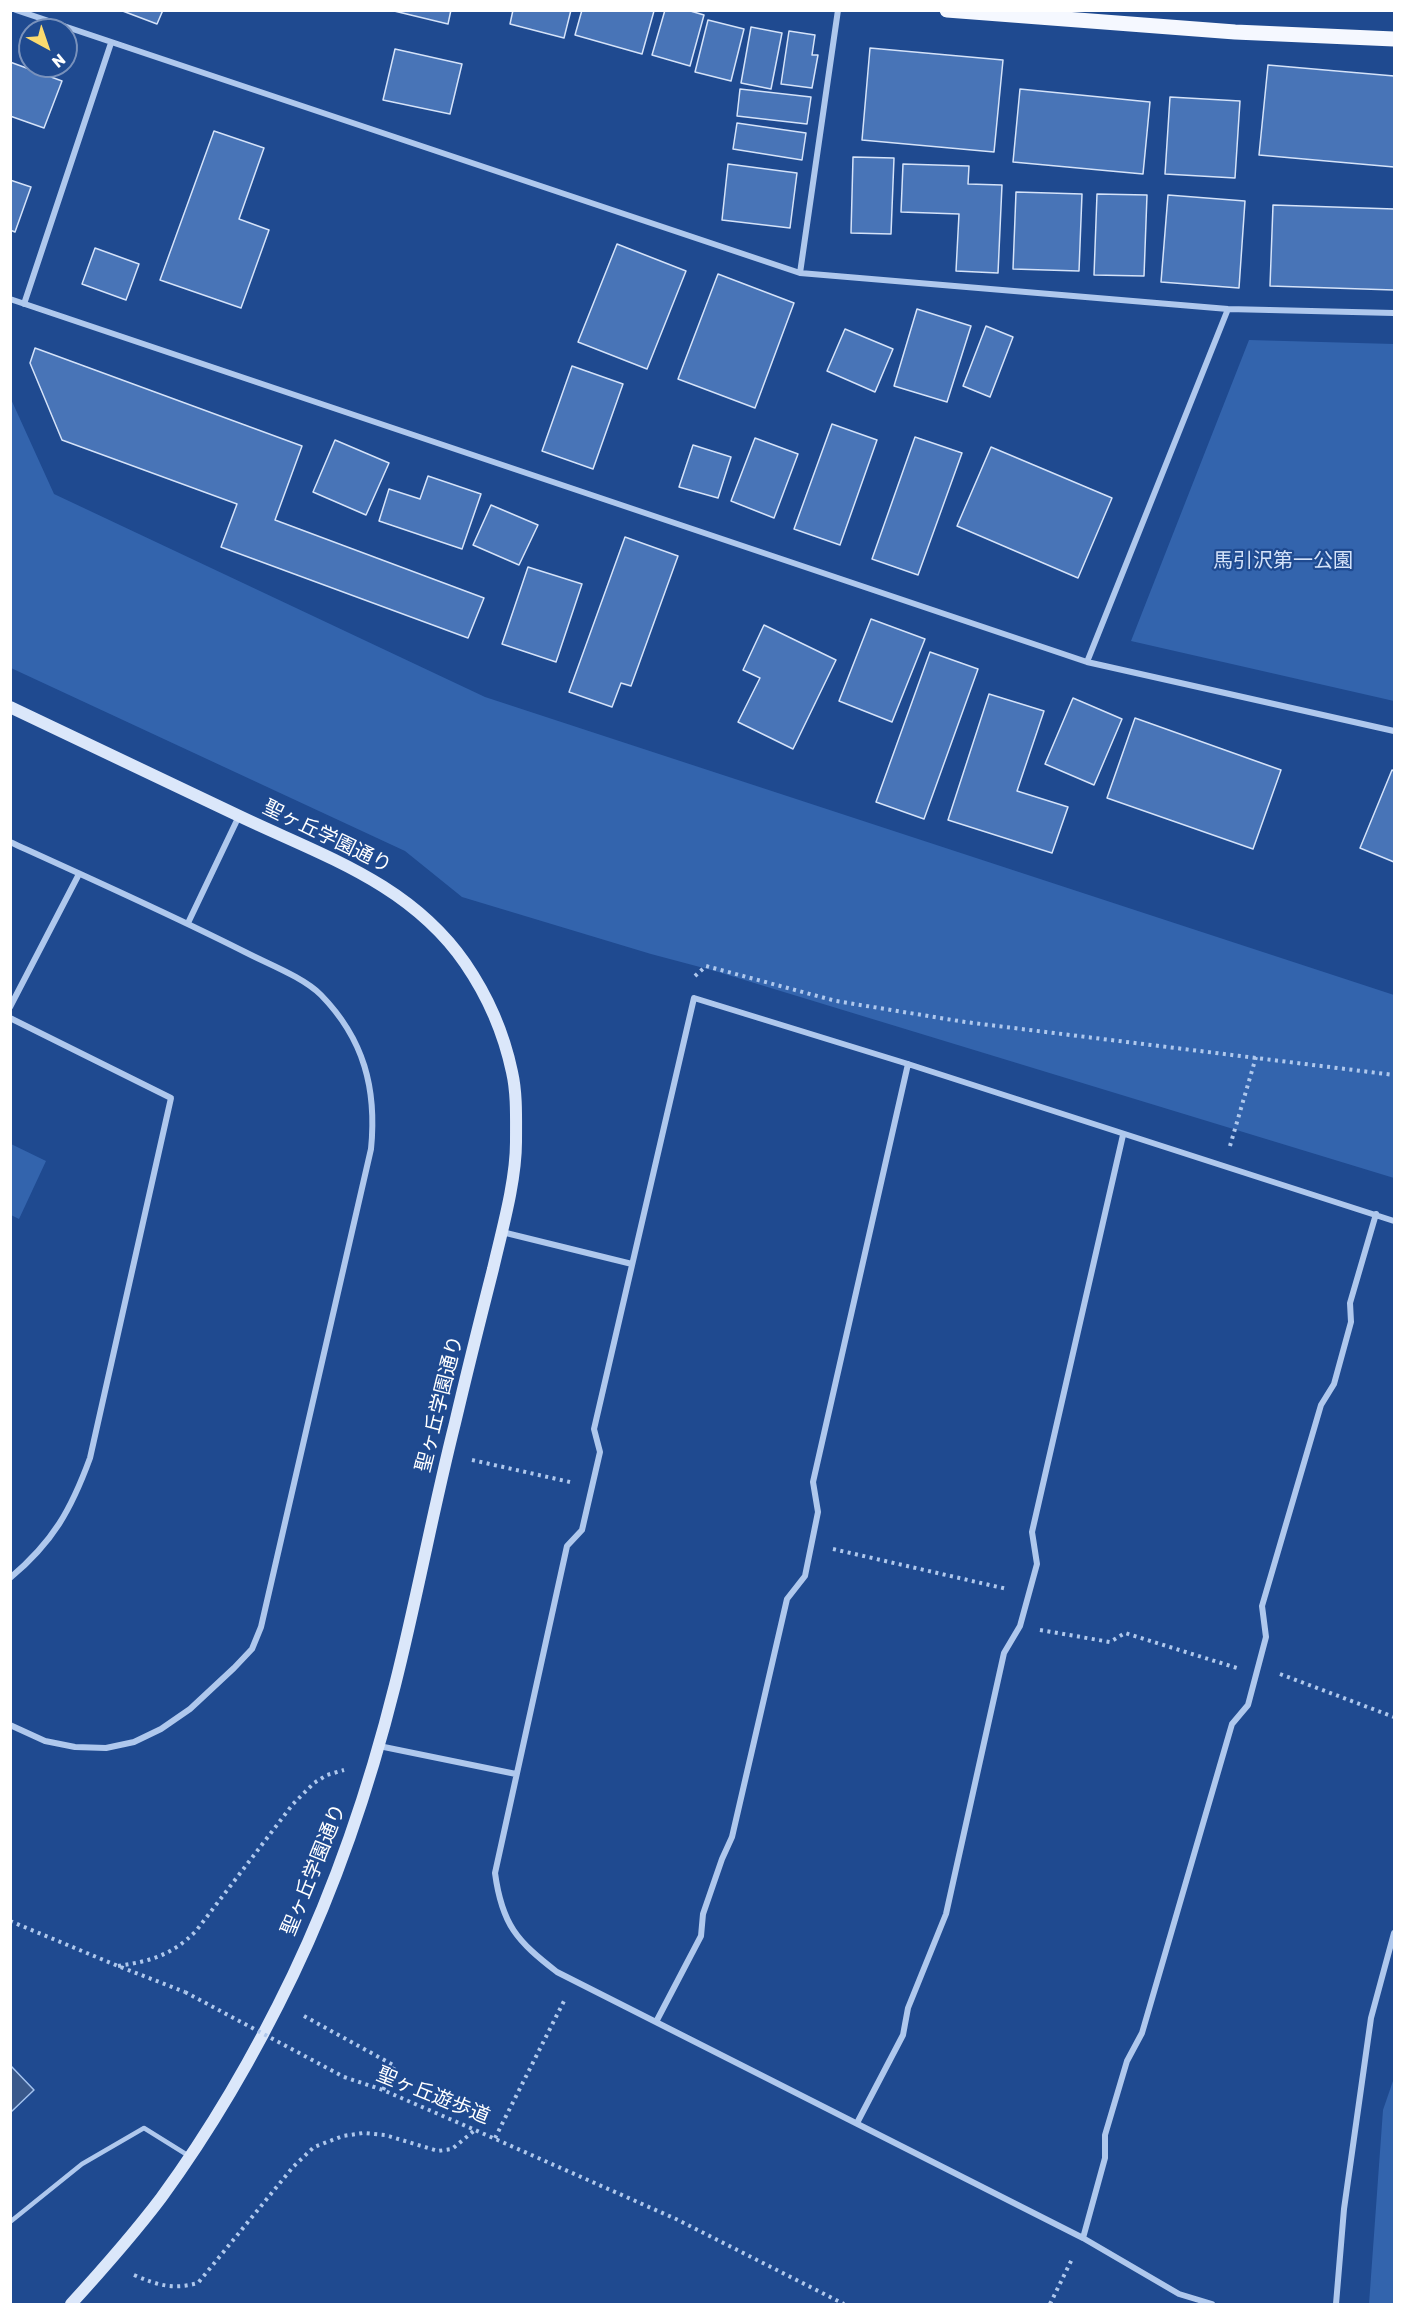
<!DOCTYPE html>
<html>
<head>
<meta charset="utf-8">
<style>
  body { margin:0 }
  #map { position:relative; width:1405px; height:2315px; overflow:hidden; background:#1f4a90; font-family:Rubik,sans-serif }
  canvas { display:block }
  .frame { position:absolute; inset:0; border:12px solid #fff; pointer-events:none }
  .north { position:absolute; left:18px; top:18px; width:60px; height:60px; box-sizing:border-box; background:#1f4a90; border:2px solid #7992bc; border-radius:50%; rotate:140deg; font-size:16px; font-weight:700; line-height:24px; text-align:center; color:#fff }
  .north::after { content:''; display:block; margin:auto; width:21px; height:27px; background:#fbda6f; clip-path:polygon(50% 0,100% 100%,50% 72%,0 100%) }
</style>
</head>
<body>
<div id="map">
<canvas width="1405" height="2315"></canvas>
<div class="frame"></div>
<div class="north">N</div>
</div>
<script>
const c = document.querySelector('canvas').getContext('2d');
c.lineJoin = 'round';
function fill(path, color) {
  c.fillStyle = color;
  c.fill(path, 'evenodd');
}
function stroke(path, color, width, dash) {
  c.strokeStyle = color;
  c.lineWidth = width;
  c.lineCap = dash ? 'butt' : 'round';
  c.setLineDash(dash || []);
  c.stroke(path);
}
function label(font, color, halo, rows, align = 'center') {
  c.font = font + ' Rubik,"Noto Sans JP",sans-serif';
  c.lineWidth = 4.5;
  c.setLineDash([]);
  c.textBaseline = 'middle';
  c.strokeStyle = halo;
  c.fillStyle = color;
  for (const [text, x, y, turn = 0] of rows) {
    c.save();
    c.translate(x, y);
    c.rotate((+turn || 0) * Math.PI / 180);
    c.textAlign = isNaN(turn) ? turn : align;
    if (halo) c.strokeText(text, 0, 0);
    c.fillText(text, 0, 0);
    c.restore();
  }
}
fill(new Path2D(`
  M1249,340L1394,344V701L1131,641Z
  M10,397L54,494L485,697L1394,995V1178L715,971L651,954L462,897L405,851L11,668Z
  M11,1144L46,1161L19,1219L11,1215Z
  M1394,2078V2304H1369L1383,2110Z`), '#3364ad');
const water = new Path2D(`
  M11,2066L34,2090L11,2112Z`);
fill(water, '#3a598b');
stroke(water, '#a3c2ee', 1.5);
const building = new Path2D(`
  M120,10H163L157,24Z
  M390,10H451L448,24Z
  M513,10H571L564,38L510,24Z
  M582,10L654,11L642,54L575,35Z
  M665,10H687L704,15L690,66L652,55Z
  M708,20L744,29L731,81L695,72Z
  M751,27L782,33L771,89L741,83Z
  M789,31L815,35L812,55H818L812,88L781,84Z
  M870,48L1003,60L994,152L862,140Z
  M395,49L462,64L450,114L383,100Z
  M10,62L62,81L44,128L10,116Z
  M1268,65L1394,76V167L1259,155Z
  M740,89L811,97L807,124L737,116Z
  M1020,89L1150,102L1143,174L1013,162Z
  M1170,97L1240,101L1235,178L1165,174Z
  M737,123L806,133L802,160L733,149Z
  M214,131L264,148L239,219L269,230L241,308L160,280Z
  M853,157L894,158L891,234L851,233Z
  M728,164L797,173L790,228L722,220Z
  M903,164L969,166L968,184L1002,185L998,273L956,271L959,214L901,212Z
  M10,180L31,187L15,232L10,230Z
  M1016,192L1082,194L1079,271L1013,269Z
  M1097,194L1147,195L1144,276L1094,275Z
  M1168,195L1245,201L1239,288L1161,282Z
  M1273,205L1394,209V290L1270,286Z
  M617,244L686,271L647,369L578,342Z
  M95,248L139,264L126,300L82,284Z
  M718,274L794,303L755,408L678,379Z
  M917,309L971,326L947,402L894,386Z
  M986,326L1013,337L990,397L963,386Z
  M845,329L893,349L875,392L827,371Z
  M35,348L302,446L275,520L484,598L468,638L221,547L237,504L62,440L30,363Z
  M572,366L623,384L593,469L542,451Z
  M832,424L877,440L840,545L794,529Z
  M915,437L962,453L918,575L872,559Z
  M755,438L798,454L774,518L731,501Z
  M335,440L389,463L366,515L313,492Z
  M693,445L731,457L718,498L679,487Z
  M991,447L1112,498L1078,578L957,526Z
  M428,476L481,494L462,549L379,521L389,489L420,499Z
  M491,505L538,525L519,565L473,545Z
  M625,537L678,556L631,686L621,683L612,707L569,692Z
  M528,567L582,584L556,662L502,644Z
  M871,619L925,639L892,722L839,701Z
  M764,625L836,660L793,749L738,722L760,678L743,670Z
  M930,652L978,669L924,819L876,802Z
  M989,694L1044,711L1017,791L1068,807L1052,853L948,820Z
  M1073,698L1122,719L1094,785L1045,764Z
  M1135,718L1281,770L1253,849L1107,798Z
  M1392,770L1394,771V862L1360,848Z`);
fill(building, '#4874b7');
stroke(building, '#d5e3f9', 1.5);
stroke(new Path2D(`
  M695,976L706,966L836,1001L965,1022L1394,1075
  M1230,1146L1256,1057
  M472,1460L570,1482
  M833,1549L1007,1589
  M1040,1630L1110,1642L1125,1633L1237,1668
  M1280,1674L1394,1717
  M10,1921L118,1966L185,1992
  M118,1966C151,1961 172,1955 196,1931L293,1804L314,1783L327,1775L344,1770
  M304,2016L395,2066L383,2090
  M344,2077L383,2090L475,2130L676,2219L844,2304
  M495,2138L565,1999
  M134,2275C157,2285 173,2290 198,2283L293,2167L314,2147L343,2136L363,2133L385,2135L438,2151L452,2149L475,2130
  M1050,2304L1073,2257`), '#afc8ed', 4, [3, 4.5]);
stroke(new Path2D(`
  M10,2222L82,2164L144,2128L189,2156`), '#afc8ed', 4.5);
stroke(new Path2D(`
  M16,10L800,273L1228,309L1394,313
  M800,273L838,10
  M10,299L1087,662L1394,731
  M24,304L111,43
  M1087,662L1228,309
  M10,842C89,878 168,913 245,952C268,964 303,977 321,995C364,1039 377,1089 371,1149L261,1627L252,1649L234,1668L190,1709L161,1729L134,1742L106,1748L75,1747L45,1741L10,1725
  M188,923L239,816
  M10,1007L79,874
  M10,1018L171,1098L90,1458C71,1510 53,1542 10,1578
  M502,1232L632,1264
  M379,1746L516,1774
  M656,2022L701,1936L703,1914L722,1859L732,1837L787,1599L805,1576L818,1512L813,1482L908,1064
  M857,2123L903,2035L908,2008L946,1914L1004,1653L1020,1626L1037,1564L1032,1532L1123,1135
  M1083,2238L1105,2158V2135L1127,2061L1142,2033L1232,1724L1248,1705L1266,1637L1262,1606L1321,1405L1334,1384L1351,1322L1350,1303L1376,1214
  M1212,2304L1179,2294L1083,2238L557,1972C517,1941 502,1925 495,1873L567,1546L582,1530L600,1452L594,1429L694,998L908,1064L1394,1221
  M1336,2304L1344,2209L1371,2018L1394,1933`), '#afc8ed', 6);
stroke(new Path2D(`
  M10,707C85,743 160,779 235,814C320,855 409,882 465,963C487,995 504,1034 512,1072C517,1094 516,1119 516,1142C516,1181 502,1230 493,1269C480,1320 467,1372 455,1423C433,1510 417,1598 395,1685C370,1785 337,1883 293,1975C257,2050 210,2131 161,2198C133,2235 102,2270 71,2304`), '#dbe7fa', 12);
stroke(new Path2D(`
  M947,10L1235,32L1394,39`), '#f5f8ff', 15);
stroke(new Path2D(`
  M185,1992L344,2077`), '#afc8ed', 4, [3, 4.5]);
label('20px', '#d5e3f9', '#1f4a90', [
  ["馬引沢第一公園",1283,561]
]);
label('20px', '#fff', '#1f4a90', [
  ["聖ヶ丘学園通り",327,837,26],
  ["聖ヶ丘学園通り",440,1404,-76],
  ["聖ヶ丘学園通り",314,1870,-68],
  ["聖ヶ丘遊歩道",433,2096,22]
]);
</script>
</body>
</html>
